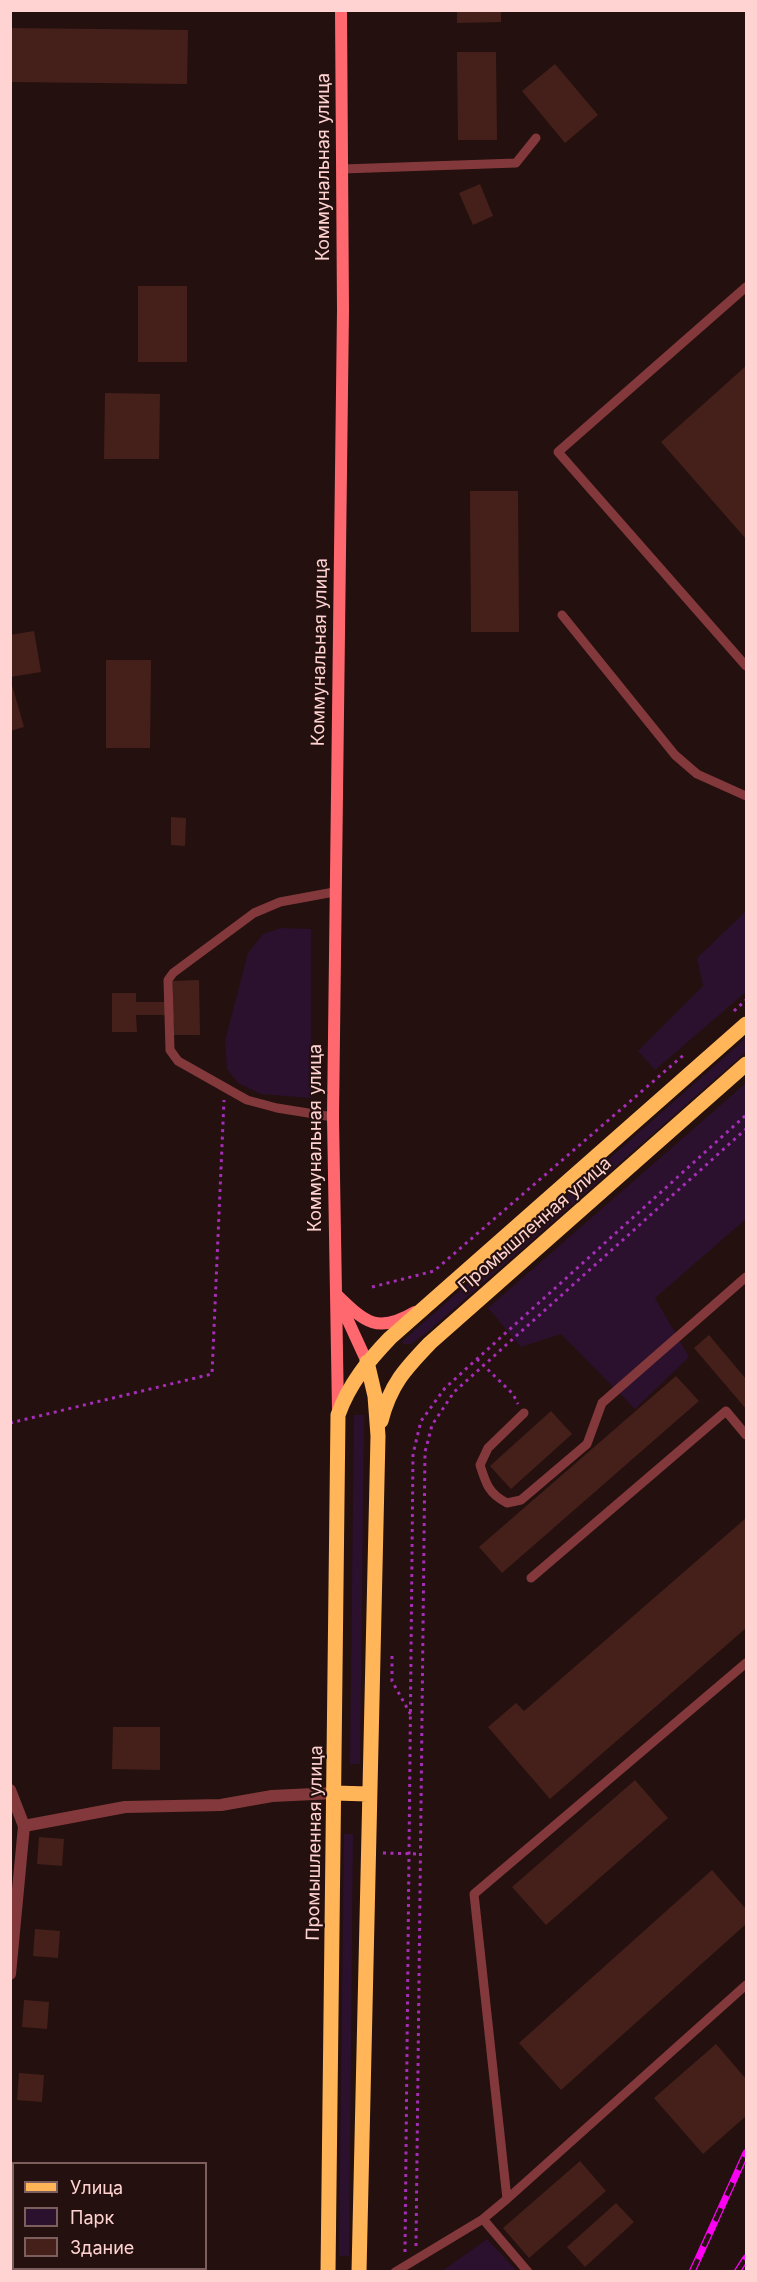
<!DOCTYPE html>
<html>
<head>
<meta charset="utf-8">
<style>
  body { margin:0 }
  #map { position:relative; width:757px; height:2282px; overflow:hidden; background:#24100e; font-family:Inter,sans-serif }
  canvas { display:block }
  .frame { position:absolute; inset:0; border:12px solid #ffd3d1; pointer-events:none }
  .legend { position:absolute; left:12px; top:2162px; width:195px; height:108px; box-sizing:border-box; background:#24100e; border:2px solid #7c5e5c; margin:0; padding:8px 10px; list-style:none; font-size:18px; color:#ffd3d1 }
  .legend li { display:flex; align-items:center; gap:12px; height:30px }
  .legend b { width:30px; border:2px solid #7c5e5c }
</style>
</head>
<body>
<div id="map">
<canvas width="757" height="2282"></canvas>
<div class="frame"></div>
<ul class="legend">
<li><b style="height:8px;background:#ffb558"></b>Улица</li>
<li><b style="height:16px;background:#2b112e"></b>Парк</li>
<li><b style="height:16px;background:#45201a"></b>Здание</li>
</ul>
</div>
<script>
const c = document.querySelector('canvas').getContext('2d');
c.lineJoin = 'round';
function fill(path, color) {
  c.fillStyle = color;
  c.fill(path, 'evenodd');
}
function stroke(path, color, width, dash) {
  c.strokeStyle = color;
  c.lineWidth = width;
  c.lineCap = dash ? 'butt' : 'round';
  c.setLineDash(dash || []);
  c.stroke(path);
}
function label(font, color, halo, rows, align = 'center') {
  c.font = font + ' Inter,sans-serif';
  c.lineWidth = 4.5;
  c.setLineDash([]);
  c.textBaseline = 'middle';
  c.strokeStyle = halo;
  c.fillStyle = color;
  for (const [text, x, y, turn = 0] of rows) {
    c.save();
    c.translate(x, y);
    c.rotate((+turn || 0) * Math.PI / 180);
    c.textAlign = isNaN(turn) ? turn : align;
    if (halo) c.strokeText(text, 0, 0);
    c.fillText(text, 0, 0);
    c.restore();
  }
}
fill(new Path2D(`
  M746,911V992L655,1070L638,1051L703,986L697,958Z
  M281,928L311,929V1098L261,1094L238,1083L227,1069L225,1041L248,953L263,934Z
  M746,1038V1052L425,1334L411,1344H404L402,1342L414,1331Z
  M746,1083V1219L655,1298L689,1357L635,1409L561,1334L521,1347L488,1308Z
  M354,1415H364L360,1764H350Z
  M344,1834H353L349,2256H339Z
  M487,2239L517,2271H442Z`), '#2b112e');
fill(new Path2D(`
  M457,10H501V22L457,23Z
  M10,28L188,30L187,84L10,82Z
  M457,52H496L497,140H458Z
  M555,64L598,115L565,143L522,91Z
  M480,184L493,216L473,225L459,193Z
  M138,286H187V362H138Z
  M746,366V539L661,442Z
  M105,393L160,394L159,459H104Z
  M470,491H518L519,632H471Z
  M34,631L41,672L10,677V635Z
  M106,660H151L150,748H106Z
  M10,678L24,727L10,731Z
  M171,817L186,818L185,846L171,845Z
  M199,980L200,1035H174L173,1015H136L137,1032H112V993H136V1002H173V981Z
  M709,1335L746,1379V1409L694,1348Z
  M676,1376L699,1401L502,1573L479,1547Z
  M551,1411L572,1434L511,1489L490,1466Z
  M746,1518V1628L550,1799L488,1727L516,1703L524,1711Z
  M113,1727H160V1770L112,1769Z
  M635,1780L668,1818L546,1925L512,1887Z
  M39,1837L64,1839L62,1866L37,1864Z
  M712,1870L746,1909V1924L561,2090L519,2043Z
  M35,1929L60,1931L58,1958L33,1956Z
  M24,2000L49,2002L47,2029L22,2027Z
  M716,2044L746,2079V2116L703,2154L654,2098Z
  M19,2073L44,2075L42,2102L17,2100Z
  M580,2161L606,2191L529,2258L503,2228Z
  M10,2188L14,2189V2216H10Z
  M616,2203L634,2222L585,2267L567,2247Z`), '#45201a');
stroke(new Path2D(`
  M734,1011L746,1000
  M372,1287L434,1271L686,1053
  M477,1359L513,1394L518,1404
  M10,1423L212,1374L224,1100
  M392,1656V1681L411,1715
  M383,1853L420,1854
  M416,2246L425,1452L432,1425L454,1392L746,1129
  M405,2252L413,1454L421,1421L445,1388L746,1115`), '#a52db7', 3, [3, 4.5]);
stroke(new Path2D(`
  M343,169L516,163L536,138
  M746,287L558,452L746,666
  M562,615L675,755L697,774L746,796
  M333,1117L277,1108L247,1100L178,1061L170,1050L168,980L173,973L254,913L280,902L334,892
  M524,1413L488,1448L480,1465C486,1484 489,1494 507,1503L521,1500L587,1444L602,1403L746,1277
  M531,1578L726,1411L746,1435
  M746,1663L474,1894L507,2199L746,1985
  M483,2219L528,2272
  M395,2272L483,2219L507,2199`), '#83393b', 9);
stroke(new Path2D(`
  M10,1790L24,1826
  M10,1974L24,1826L125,1807L221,1805L272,1796L335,1793`), '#83393b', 12);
stroke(new Path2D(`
  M336,1294C364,1321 376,1335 415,1312
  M339,1301L367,1362
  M338,1411L333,1117L343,310L341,10`), '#ff686f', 12);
stroke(new Path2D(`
  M381,1421C390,1385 405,1369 430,1343L746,1064
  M335,1793L368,1794
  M328,2272L338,1415C349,1384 368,1361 390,1338L746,1024
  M359,2272L378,1436L375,1396L367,1362`), '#ffb558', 15);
const rail = new Path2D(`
  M692,2272L746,2153
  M737,2272L746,2258`);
stroke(rail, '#fc00f4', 7);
stroke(rail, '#24100e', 4.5, [14]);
label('18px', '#ffd3d1', '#24100e', [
  ["Коммунальная улица",324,167,-90],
  ["Коммунальная улица",320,652,-89],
  ["Коммунальная улица",316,1138,-90],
  ["Промышленная улица",535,1225,-41],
  ["Промышленная улица",315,1843,-89]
]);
</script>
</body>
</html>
